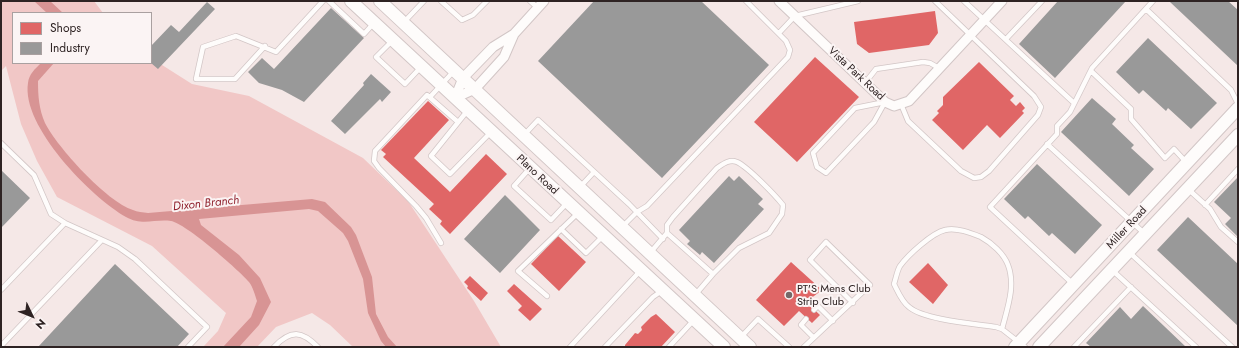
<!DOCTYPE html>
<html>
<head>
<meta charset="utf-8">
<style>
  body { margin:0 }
  #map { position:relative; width:1239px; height:348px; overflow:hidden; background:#f5e8e7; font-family:Jost,sans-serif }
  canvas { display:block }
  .frame { position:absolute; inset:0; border:2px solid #2e2323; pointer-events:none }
  .legend { position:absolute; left:12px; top:12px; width:140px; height:52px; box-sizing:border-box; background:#fbf4f4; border:1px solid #a9a0a0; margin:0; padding:5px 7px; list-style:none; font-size:12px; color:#2e2323 }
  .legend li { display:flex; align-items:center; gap:8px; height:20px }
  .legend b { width:20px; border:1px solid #a9a0a0 }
  .north { position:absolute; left:12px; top:296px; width:40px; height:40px; -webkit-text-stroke:3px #fbf4f4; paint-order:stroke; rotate:133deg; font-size:11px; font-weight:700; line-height:16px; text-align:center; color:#2e2323 }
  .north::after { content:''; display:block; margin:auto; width:14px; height:18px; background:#2e2323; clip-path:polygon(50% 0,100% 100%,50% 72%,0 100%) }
</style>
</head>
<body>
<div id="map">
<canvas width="1239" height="348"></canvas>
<div class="frame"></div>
<ul class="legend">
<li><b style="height:11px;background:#e06666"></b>Shops</li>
<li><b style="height:11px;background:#999"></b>Industry</li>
</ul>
<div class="north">N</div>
</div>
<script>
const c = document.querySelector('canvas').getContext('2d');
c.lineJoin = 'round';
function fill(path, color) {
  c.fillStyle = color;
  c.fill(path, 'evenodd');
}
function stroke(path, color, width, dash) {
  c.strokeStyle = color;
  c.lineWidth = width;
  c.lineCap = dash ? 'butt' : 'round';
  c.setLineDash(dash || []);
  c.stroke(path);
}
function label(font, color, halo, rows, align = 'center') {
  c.font = font + ' Jost,sans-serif';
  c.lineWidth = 4;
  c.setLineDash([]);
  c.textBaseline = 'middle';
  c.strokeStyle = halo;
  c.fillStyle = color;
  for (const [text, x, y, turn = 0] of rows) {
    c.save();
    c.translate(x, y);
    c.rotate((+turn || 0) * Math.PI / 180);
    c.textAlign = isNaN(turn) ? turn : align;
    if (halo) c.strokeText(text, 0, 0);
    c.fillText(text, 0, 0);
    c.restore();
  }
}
fill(new Path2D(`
  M1,1H94L103,13H13V63H151V58L192,84L249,96L363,158L408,201L474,301L501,347H353L330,325L312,313L276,327L257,347H203L218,331L226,313L152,246L57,197L37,161L21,124L6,66L1,71Z`), '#f1c7c6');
fill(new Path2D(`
  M34,1H50L63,13H47Z
  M41,63H54L38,81C38,96 39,109 45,123C57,147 107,202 133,210C137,212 143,212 148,213L312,199L325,202L351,227L356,235L372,277L376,314L388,337L397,347H386L381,341L368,313L363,279L348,241L343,233L318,211L309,209L199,219L201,225L239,255L260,278L271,302L259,325L239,347H223L251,317L257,301C255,295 253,287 249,282C239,270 185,223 171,221C154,219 142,226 126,217C91,197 21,126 28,83C29,74 35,69 41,63Z`), '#d89494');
fill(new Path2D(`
  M935,11L938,33L929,45L869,53L857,44L854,22Z
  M815,57L859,97L797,162L754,122Z
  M979,62L1014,96L1010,100L1016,106L1020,102L1025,108L1022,111L1024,113L1000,138L987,125L963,150L932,120L939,113L937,111L943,105V97Z
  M428,101L449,120L414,158L450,192L486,154L507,174L450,234L440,224L442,221L429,209L434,204L383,157L386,154L381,150Z
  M558,236L586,262L559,291L531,264Z
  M791,262L822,290L806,302L820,315L812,323L799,311L784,326L756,300Z
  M928,263L948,285L933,304L909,282Z
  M470,276L488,293L481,301L467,288L468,286L464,282Z
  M514,284L542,309L530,321L518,310L522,306L507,291Z
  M656,314L675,332L661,347H625V345L635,333L638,334L642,330L641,327L651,317Z`), '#e06666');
fill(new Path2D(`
  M594,1H701L769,65L662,178L538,61Z
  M1058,1H1126L1055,78L1019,44Z
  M1171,1H1228L1238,10V66L1170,2Z
  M207,2L215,9L158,69L151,63V46L171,25L179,32Z
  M331,8L364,38L304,102L282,90L259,83L248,72L262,58L274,69Z
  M1148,38L1217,103L1191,129L1168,108L1166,111L1143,90L1139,94L1116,72Z
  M371,74L391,92L382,102L380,99L345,134L331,121L364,85L363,83Z
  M1092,98L1116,119L1112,124L1134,145L1131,148L1154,169L1129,196L1061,132Z
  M1037,164L1102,225L1075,254L1052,233L1049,236L1028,216L1025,219L1004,199Z
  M1,170L30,198L1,228Z
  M729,176L734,181L739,176L763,199L758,204L764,209L714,263L702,252L700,255L687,244L690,241L679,230Z
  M1238,177V237L1225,224L1231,218L1214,202Z
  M505,195L540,230L500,273L464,239Z
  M1188,217L1238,264V326L1157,250Z
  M115,264L189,334L177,347H38Z
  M1143,306L1186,347H1091L1086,343L1120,307L1131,319Z`), '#999');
const service = new Path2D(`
  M329,1L364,34L373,24
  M441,1L462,20L473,15L487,1
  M530,1L538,8
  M964,1L1074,103
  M1146,9L1231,90L1238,104
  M404,22L424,1
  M779,33L795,16L858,1
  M1006,39L1042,1
  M393,40L376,57L405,84L421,67
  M265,46L235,79H196L203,47L236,36L276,52L323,1
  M1091,71L1131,109V119L1165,158L1174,149L1186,162
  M865,83L876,69L923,62L930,63L939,68
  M430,97L453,72
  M885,102L874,122L826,173L817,167L813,153L855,108Z
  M901,104L908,121L961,171L974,178L981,177L989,171L1038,115L1041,107L1034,96L935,1
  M468,110L431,156L450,174L491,132
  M524,135L538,120L629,204L663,239
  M1,143L34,175L51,214L65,223
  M1047,144L1145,234
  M530,168L514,186L551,220L567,203
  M580,187L594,172
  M1188,189L1210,209L1221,227L1238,242
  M1205,205L1238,169
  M622,227L637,212L647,206L788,57L790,50L786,41L746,1
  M561,229L586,253L603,236
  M667,233V225L673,217L717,168C723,164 729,159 737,162C748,167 775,195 783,205L782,214L769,233L739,248L713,274
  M441,243L426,218L416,206L379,168L374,161L375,151L427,95L458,122
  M1129,252L1232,347
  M650,253L667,233L713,274L695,295
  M1112,270L1196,347
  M1072,283L990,207L1057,134V126L1070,112L1092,68L1153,1
  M1,290L65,223L118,247L135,259L207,327L188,347
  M547,296L518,271L578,213
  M814,310L818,306L833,321
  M806,319L801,325L813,337
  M1002,329C1007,309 1016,286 1008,265C1004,254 992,243 981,237C971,233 956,227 945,230C932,233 908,255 900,266C897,271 896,278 894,284C898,292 902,302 909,307C924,320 976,324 996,327L1002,329L1025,347
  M741,337L758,319L789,347
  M1,346L101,241
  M274,347C291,329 302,331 318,347
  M570,347L641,270
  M605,347L653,297L663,290
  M669,347L693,321
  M804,347L870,285L826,242L810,260L853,303
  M1074,347L1131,287`);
const minor = new Path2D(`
  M779,1L885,102L894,106L909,101L1002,1
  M455,98L463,78L493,47L514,34L544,1
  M455,98L475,89L504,57L514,34`);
const secondary = new Path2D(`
  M351,1L724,347
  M380,1L750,347
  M1015,347L1238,108
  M1039,347L1238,135`);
stroke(service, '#d2c6c6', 6);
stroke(minor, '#d2c6c6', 11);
stroke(secondary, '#d2c6c6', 14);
stroke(service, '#fefcfb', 4.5);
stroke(minor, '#fefcfb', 9);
stroke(secondary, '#fefcfb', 12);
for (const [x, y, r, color] of [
  [789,295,4,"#746868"]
]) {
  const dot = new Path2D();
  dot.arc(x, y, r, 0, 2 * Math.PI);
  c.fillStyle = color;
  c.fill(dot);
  stroke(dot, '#fbf4f4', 1.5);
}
label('11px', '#2e2323', '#fbf4f4', [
  ["Vista Park Road",856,74,43],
  ["Plano Road",537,175,43],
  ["Miller Road",1127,228,-47]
]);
label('11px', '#2e2323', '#fbf4f4', [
  ["PT'S Mens Club",797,289],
  ["Strip Club",797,302]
], 'left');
label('italic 12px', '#90222e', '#fbf4f4', [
  ["Dixon Branch",206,204,-6]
]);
</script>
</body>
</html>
